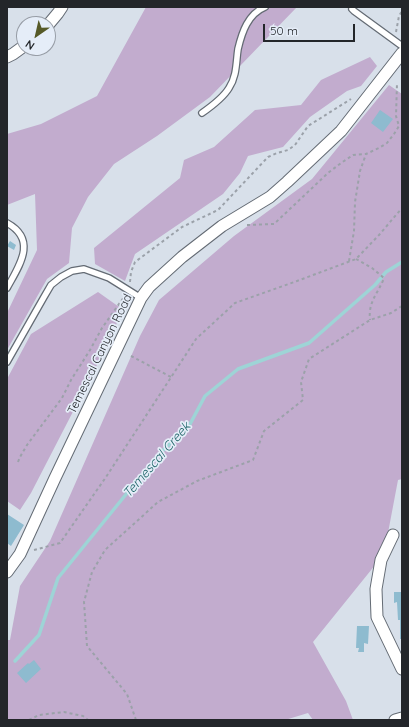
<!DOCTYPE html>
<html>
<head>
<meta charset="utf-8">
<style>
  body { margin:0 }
  #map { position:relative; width:409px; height:727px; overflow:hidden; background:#d8e0ea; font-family:Quicksand,sans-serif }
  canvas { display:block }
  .frame { position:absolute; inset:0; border:8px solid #23262a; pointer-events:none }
  .north { position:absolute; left:16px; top:16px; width:40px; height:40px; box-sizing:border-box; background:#e5edf8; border:1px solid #979da6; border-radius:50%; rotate:214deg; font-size:11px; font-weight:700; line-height:16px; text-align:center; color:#23262a }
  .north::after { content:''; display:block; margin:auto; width:14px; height:18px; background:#565a28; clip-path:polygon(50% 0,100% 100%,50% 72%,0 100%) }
  .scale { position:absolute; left:263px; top:24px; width:92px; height:18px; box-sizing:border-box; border:2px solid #23262a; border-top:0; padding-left:5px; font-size:12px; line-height:14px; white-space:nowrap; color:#23262a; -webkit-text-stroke:3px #e5edf8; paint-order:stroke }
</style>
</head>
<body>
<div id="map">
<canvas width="409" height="727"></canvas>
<div class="frame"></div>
<div class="north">N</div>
<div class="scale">50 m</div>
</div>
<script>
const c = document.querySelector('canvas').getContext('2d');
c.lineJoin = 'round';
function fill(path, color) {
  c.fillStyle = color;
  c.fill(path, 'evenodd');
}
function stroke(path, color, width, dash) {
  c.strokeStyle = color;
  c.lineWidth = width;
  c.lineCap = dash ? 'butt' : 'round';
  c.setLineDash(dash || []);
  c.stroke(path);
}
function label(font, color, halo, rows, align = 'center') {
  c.font = font + ' Quicksand,sans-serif';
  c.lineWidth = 3.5;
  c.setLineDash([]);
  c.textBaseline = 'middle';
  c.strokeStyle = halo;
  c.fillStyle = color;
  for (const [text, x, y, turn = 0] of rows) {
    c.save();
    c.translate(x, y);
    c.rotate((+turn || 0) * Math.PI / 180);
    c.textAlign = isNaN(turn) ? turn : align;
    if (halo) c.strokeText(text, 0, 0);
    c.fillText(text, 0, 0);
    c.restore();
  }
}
fill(new Path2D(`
  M146,7H297L210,97L157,136L114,164L88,197L72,228L69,263L47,279L7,350V313L37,250L35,194L7,205V134L41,124L97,96Z
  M370,57L377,66L361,86L347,91L310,117L283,147L248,156L240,173L223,194L135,254L125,281L95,264L94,248L180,178L184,160L214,147L255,110L301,105L321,80Z
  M389,85L402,94V479L398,480L384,554L313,642L346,701L353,720H313L308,713L285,720H7V640H10L20,586L50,541L140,336L159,300L234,236L312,179Z
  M98,292L122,309L116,325L95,369L31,493L20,510L7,501V379L31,334Z`), '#c2acce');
stroke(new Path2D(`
  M15,661L39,635L58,578L158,455L189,426L205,396L238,369L309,343L375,285L386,272L402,262`), '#9ed4d6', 3.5);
fill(new Path2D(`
  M380,110L393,119L383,132L371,123Z
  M10,241L16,245L14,250L7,246Z
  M7,514L24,525L11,546L7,543Z
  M394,592H402V639H400V620H398L397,602L394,603Z
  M357,626H369L368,644L364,643V652H358L359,648H356Z
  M34,660L41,669L26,683L17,673L28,663L29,664Z`), '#8ebbcf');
const lane = new Path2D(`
  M352,9L354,11L402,46
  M202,113C212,106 223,98 229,88C237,76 236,62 238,49C242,32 248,14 265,7
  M7,223C38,240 19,266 7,288
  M7,362L44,297L51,285L61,277L72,271L84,269L109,278L141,298`);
const street = new Path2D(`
  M48,25L58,13L62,7
  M7,57L13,54L24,46
  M393,535L381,560L376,589L377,617L402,669
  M7,572L20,554L55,478L141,298L149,287L182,257L222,226L270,197L287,182L341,131L402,53
  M395,720L402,718`);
stroke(lane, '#646b74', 8);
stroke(street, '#646b74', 13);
stroke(new Path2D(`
  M396,32L399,16L402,11
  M247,225L274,224L328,173L341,163L353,155L366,154L379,148L387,143L394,134L399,126L396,116L397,83
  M356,259L372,268L384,278C378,294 368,301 370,320
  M349,261L354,231L355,202L360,171L366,154
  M130,282L131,272L135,262L182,227L218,210L268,157L277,153L288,150L295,145L308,126L351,99
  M131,356L171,377
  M18,462L20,457L27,445L62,398L71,380L90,350L102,328L124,297
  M34,550L60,543L106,477L196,339L235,303L297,281L356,259L379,235L402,208
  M29,720L39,715L64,712L83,716L88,720
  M136,720L127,694L87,646L84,602L92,572L105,550L158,502L197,481L253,460L264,431L303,400L301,382L309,359L370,320L391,313L402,306`), '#9ba1a9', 2, [3, 3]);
stroke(lane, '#fff', 5.5);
stroke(street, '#fff', 11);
label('12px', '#23262a', '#e5edf8', [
  ["Temescal Canyon Road",100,354,-64]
]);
label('italic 13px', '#1b6366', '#e5edf8', [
  ["Temescal Creek",157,460,-49]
]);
</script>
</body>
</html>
